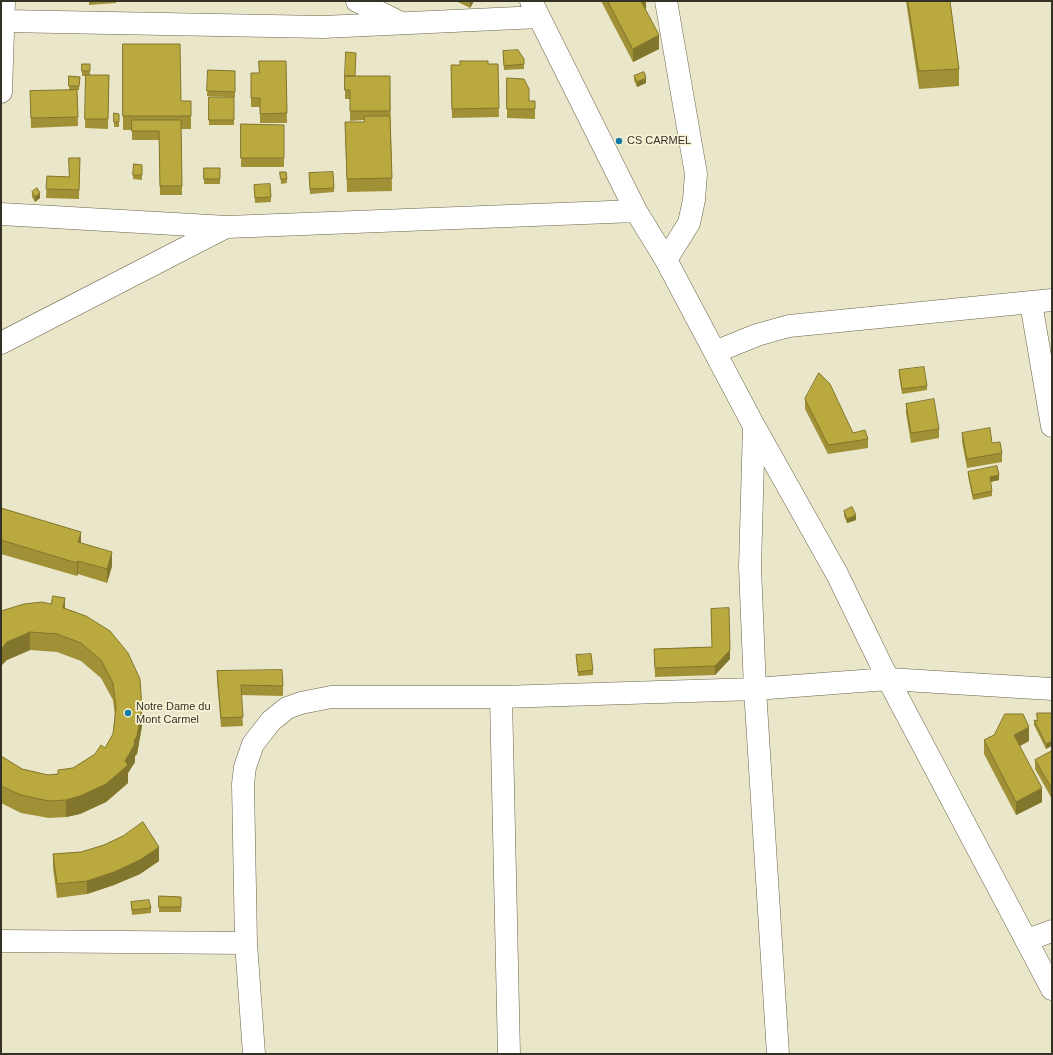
<!DOCTYPE html>
<html>
<head>
<meta charset="utf-8">
<style>
  body { margin:0 }
  #map { position:relative; width:1053px; height:1055px; overflow:hidden; background:#eae6c9; font-family:Helvetica,sans-serif }
  canvas { display:block }
  .frame { position:absolute; inset:0; border:2px solid #343227; pointer-events:none }
</style>
</head>
<body>
<div id="map">
<canvas width="1053" height="1055"></canvas>
<div class="frame"></div>
</div>
<script>
const c = document.querySelector('canvas').getContext('2d');
c.lineJoin = 'round';
function stroke(path, color, width, dash) {
  c.strokeStyle = color;
  c.lineWidth = width;
  c.lineCap = dash ? 'butt' : 'round';
  c.setLineDash(dash || []);
  c.stroke(path);
}
function fill(path, color) {
  c.fillStyle = color;
  c.fill(path, 'evenodd');
}
function label(font, color, halo, rows, align = 'center') {
  c.font = font + ' Helvetica,sans-serif';
  c.lineWidth = 3.5;
  c.setLineDash([]);
  c.textBaseline = 'middle';
  c.strokeStyle = halo;
  c.fillStyle = color;
  for (const [text, x, y, turn = 0] of rows) {
    c.save();
    c.translate(x, y);
    c.rotate((+turn || 0) * Math.PI / 180);
    c.textAlign = isNaN(turn) ? turn : align;
    if (halo) c.strokeText(text, 0, 0);
    c.fillText(text, 0, 0);
    c.restore();
  }
}
const street = new Path2D(`
  M357,1L401,23
  M531,1L636,211L666,260L754,426L837,574L888,679L1052,989
  M4,21L323,27L539,17
  M1,92L4,1
  M1,214L227,227L636,211
  M666,260L689,223L694,200L696,174L666,1
  M1031,303L1052,426
  M1,343L226,227
  M715,352L757,335L789,326L1052,300
  M754,426L750,567L755,689L778,1054
  M501,697L509,1054
  M1027,940L1052,931
  M1,941L246,943
  M254,1054L246,943L243,784L245,767L253,744L271,721L287,708L301,703L331,697H501L755,689L888,679L1052,689`);
stroke(street, '#69654b', 23);
stroke(street, '#fff', 22);
fill(new Path2D(`
  M89,1H116V3L89,5Z
  M188,1H212L188,2Z
  M456,1H474L470,8Z
  M601,1H646V11L659,49L633,62Z
  M906,1H950L959,69V86L919,89Z
  M123,44L181,101H191V129H181L182,195H160L159,140H132V130H123Z
  M503,51L524,64V69L504,70Z
  M286,61L287,123H260V107H251V73H259Z
  M82,64H90V75H109L108,129L85,128L86,76H82Z
  M488,64H498L499,117L452,118L451,74Z
  M208,70L235,71V97L207,96Z
  M69,76L80,77L79,90H77L78,126L31,128L30,91L69,90Z
  M345,76H390L392,191L347,192L345,122H364V120L350,121V99H345Z
  M634,76L646,83L637,87L634,80Z
  M507,78L529,101H535V119L507,118Z
  M209,97H234V125H209Z
  M114,113L119,114V127H114Z
  M241,124L284,125V167H241Z
  M80,158L79,199L46,198L47,176L69,177Z
  M134,164L142,165V180L133,179Z
  M204,168H220V184H204Z
  M280,172L287,179V183L281,184Z
  M309,173L334,188V192L310,194Z
  M254,185L271,197V202L255,203Z
  M32,192L40,198L35,202L32,197Z
  M899,370L927,386V390L902,394L899,375Z
  M805,399L853,433L868,439V448L828,454L805,409Z
  M906,404L939,429V438L911,443L906,413Z
  M962,433L992,443L1002,453V462L967,468L962,442Z
  M968,472L999,480L990,482L992,491V496L973,500L968,476Z
  M1,508L81,543L112,566L107,583L78,574L77,576L1,554Z
  M844,511L856,520L847,523L844,516Z
  M65,608L86,616L142,726L137,754L135,756V762L128,773V783L106,802L80,814L66,817L49,818L21,813L1,803V756L22,769L48,775L58,774L73,768L105,748L113,734L115,716L113,700L101,678L81,661L57,652L30,650L7,660L1,611Z
  M711,609L730,659L715,675L655,677L654,649L712,647Z
  M576,655L593,670V675L578,676Z
  M217,671L283,686V696L241,695L243,726L221,727L217,680Z
  M1052,713L1046,749L1034,725V720L1037,721Z
  M994,735L1029,741L1020,746L1042,802L1016,815L984,754V740Z
  M1052,751V799L1035,769V760Z
  M123,836L159,861L140,874L114,885L87,894L57,898L53,868V854L81,852L104,845Z
  M159,896L181,897V912H159Z
  M131,902L151,908V913L132,915Z`), '#a09136');
fill(new Path2D(`
  M470,1H474L470,8Z
  M640,1H646V11L640,14Z
  M659,35V49L633,62V49Z
  M646,78V83L637,87V82Z
  M40,193V198L35,202V197Z
  M999,475V480L990,482V477Z
  M856,515V520L847,523V519Z
  M81,532V545L78,542Z
  M112,552V566L107,583V569Z
  M78,561V574L77,576V563Z
  M65,598V616L63,608Z
  M30,632V650L7,660L1,666V649L7,642Z
  M730,650V659L715,675V666Z
  M142,708V726L137,754L135,756V762L128,773V783L106,802L80,814L66,817V800L125,761L134,741Z
  M1029,727V741L1014,749V735Z
  M1052,741V746L1046,749V744Z
  M1042,788V802L1016,815V802Z
  M159,847V861L140,874L114,885L87,894V881Z`), '#82762c');
const building = new Path2D(`
  M608,1H641L659,35L633,49Z
  M908,1H950L959,69L919,71Z
  M123,44H180L181,101H191V116H123Z
  M518,50L524,59V64L504,66L503,51Z
  M346,52L356,53L355,76H345Z
  M259,61H286L287,113L260,114V98H251V73H259Z
  M460,61H488V64H498L499,108L452,109L451,65H460Z
  M82,64H90V71H82Z
  M208,70L235,71V92L207,91Z
  M644,72L646,78L637,82L634,76Z
  M86,75H109L108,119H85Z
  M69,76L80,77L79,86H69Z
  M345,76H390V111H350V90H345Z
  M507,78L524,79L529,89V101H535V109H507Z
  M77,90L78,117L31,118L30,91Z
  M209,97H234V120H209Z
  M114,113L119,114V122H114Z
  M365,116H390L392,178L347,179L345,122H364Z
  M132,120H181L182,186H160L159,131H132Z
  M241,124L284,125V158H241Z
  M69,158H80L79,190L46,189L47,176L69,177Z
  M134,164L142,165V175H133Z
  M204,168H220V179H204Z
  M280,172H286L287,179H281Z
  M333,172L334,188L310,189L309,173Z
  M270,184L271,197L255,198L254,185Z
  M37,188L40,193L35,197L32,192Z
  M924,367L927,386L902,389L899,370Z
  M819,373L830,384L853,433L865,430L868,439L828,445L805,399Z
  M934,399L939,429L911,433L906,404Z
  M990,428L992,443L1000,442L1002,453L967,459L962,433Z
  M997,466L999,475L990,477L992,491L973,495L968,472Z
  M852,507L856,515L847,519L844,511Z
  M1,508L81,532L78,542L112,552L107,569L78,561L77,563L1,540Z
  M53,596L65,598L63,608L86,616L110,631L128,653L140,679L142,708L137,736L134,741L135,744L125,761L128,765L106,784L80,796L66,800L49,801L21,795L1,786V756L22,769L48,775L58,774V770L73,768L95,754L101,745L105,748L113,734L116,708L113,683L101,660L81,643L57,634L30,632L7,642L1,649V611L24,604L42,602L51,604Z
  M729,608L730,650L715,666L655,668L654,649L712,647L711,609Z
  M591,654L593,670L578,672L576,655Z
  M282,670L283,686L241,685L243,717L221,718L217,671Z
  M1037,713H1052V741L1046,744L1034,720L1037,721Z
  M1005,714H1023L1029,727L1014,735L1042,788L1016,802L984,740L994,735Z
  M1052,751V789L1035,760Z
  M143,822L159,847L140,860L114,872L87,881L57,884L53,854L81,852L104,845L123,836Z
  M159,896L181,897V907H159Z
  M149,900L151,908L132,910L131,902Z`);
fill(building, '#baa93f');
stroke(building, '#82762c', 1);
for (const [x, y, r, color] of [
  [619,141,4,"#137ba6"],
  [128,713,4,"#137ba6"]
]) {
  const dot = new Path2D();
  dot.arc(x, y, r, 0, 2 * Math.PI);
  c.fillStyle = color;
  c.fill(dot);
  stroke(dot, '#f8f3d6', 1.5);
}
label('11px', '#343227', '#f8f3d6', [
  ["CS CARMEL",627,141],
  ["Notre Dame du",136,707],
  ["Mont Carmel",136,720]
], 'left');
</script>
</body>
</html>
